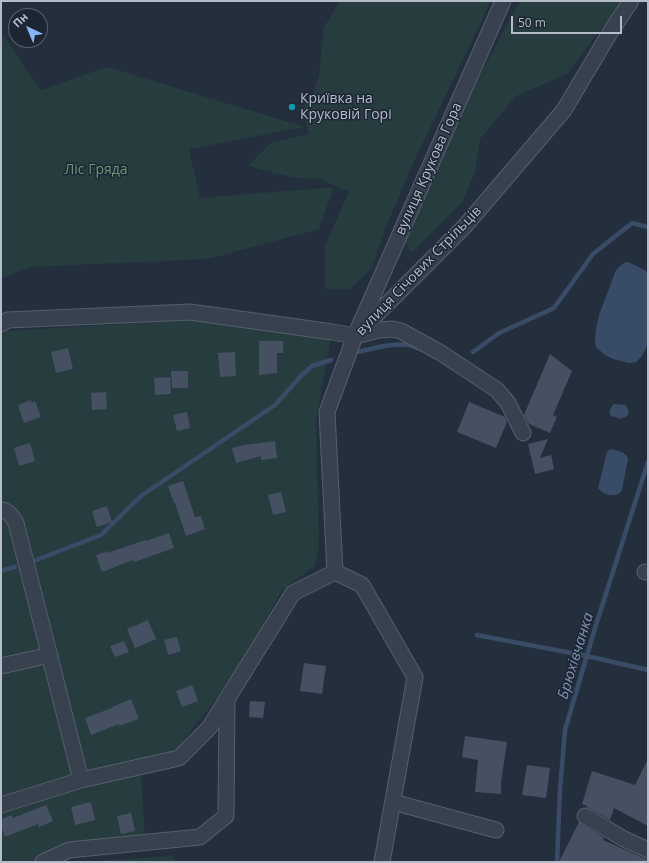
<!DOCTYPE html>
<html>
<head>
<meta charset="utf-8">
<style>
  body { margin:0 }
  #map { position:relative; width:649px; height:863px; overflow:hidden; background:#242f3e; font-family:"Open Sans",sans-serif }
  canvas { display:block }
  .frame { position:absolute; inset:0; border:2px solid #b4bcc9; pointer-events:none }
  .north { position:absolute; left:8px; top:8px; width:40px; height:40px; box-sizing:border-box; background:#1d2633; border:1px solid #59626f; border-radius:50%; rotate:316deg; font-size:11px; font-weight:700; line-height:16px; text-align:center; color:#b4bcc9 }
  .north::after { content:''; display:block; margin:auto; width:14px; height:18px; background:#8ab4f8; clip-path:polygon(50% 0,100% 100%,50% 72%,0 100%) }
  .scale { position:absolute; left:511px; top:16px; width:111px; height:18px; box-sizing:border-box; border:2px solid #b4bcc9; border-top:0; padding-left:5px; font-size:12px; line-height:14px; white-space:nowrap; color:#b4bcc9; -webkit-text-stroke:3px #1d2633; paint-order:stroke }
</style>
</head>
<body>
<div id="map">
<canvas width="649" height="863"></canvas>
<div class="frame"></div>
<div class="north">Пн</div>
<div class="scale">50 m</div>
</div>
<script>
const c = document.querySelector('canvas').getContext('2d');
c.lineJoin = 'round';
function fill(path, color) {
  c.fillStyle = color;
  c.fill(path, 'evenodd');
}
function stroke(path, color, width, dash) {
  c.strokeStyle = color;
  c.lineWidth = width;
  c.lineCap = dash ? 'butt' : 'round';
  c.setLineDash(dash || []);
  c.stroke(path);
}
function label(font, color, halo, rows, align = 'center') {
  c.font = font + ' "Open Sans",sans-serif';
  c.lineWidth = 3;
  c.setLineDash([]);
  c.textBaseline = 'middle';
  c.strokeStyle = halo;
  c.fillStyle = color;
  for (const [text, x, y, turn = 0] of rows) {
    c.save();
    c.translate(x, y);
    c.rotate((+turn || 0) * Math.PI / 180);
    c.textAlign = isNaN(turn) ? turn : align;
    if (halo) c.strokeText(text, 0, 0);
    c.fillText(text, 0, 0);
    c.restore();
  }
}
fill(new Path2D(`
  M340,1H490L483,18L416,157L386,227L372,268L349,290L325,289V245L349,192L320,179L294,178L248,166L272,142L309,134L302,106L312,100L319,74L324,27Z
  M520,1H622L567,74L516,96L480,139L475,172L462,202L412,253L405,242L427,194L477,80Z
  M1,32L41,90L107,67L305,127L189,149L200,198L334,187L319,229L208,259L29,267L1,279Z
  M190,320L332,332L316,419L319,546L315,566L282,590L237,673L179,746L141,773L145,837L68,843L31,862H1V334L7,331Z
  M172,856L178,862H79H80Z`), '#263c3f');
fill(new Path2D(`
  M627,262L637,266L648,272V344L642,356L636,362L629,363L613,359L605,355L596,347L595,342L596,329L599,315L616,270L622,264Z
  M614,404L625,405C629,409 630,413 626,417L621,419L611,416C608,412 611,407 614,404Z
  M610,449C617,451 626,451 628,459L622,490C617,499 603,495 598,488L607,452Z`), '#394c67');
stroke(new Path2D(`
  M358,352C374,348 402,340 417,348
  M473,352L499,333L554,308L593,254L632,223L648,227
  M34,561L101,535L141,496L275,405L301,376L312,366L331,360
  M1,571L15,567
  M477,635L587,656L648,670
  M557,862L560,790L565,730L596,625L648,462`), '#394c67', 4.5);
fill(new Path2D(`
  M259,341H283V353H277V373L259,375Z
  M68,348L73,369L56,373L51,352Z
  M235,352L236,376L220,377L218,353Z
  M550,354L572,371L553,415L557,417L550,433L529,424L524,415Z
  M171,371H188V388H172Z
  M170,377L171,394L155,395L154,378Z
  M106,392L107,409L92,410L91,393Z
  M31,400L32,403L35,401L41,417L24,423L18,405Z
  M469,402L505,417L507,422L496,448L457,432Z
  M187,412L190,428L177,431L173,415Z
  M548,439L540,458L551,455L554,469L535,474L528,444Z
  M275,441L277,458L261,460V456L236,463L232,448L244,445Z
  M30,443L35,461L19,466L14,448Z
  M183,481L195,517L201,516L205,529L186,536L175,503H174L168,486Z
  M281,492L286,512L273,515L268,495Z
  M107,506L112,522L97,527L92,511Z
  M169,533L174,548L134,562L133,560L102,572L96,555L108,551V553L145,540L146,541Z
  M148,620L156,639L135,648L127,629Z
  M177,637L181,651L168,655L164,640Z
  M124,641L129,652L115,657L110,646Z
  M304,663L326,666L322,694L300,691Z
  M192,685L198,701L182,707L176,691Z
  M131,699L139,719L119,726V724L91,735L85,718L112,708V707Z
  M250,701L265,702L263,718L249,717Z
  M465,736L507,742L501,782V794L475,792L478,760L462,757Z
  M648,759V826L614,808L610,820L587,807V806L582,804L592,771L635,785Z
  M527,765L550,768L546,798L522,795Z
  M91,802L95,820L75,825L71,807Z
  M46,805L53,821L39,827L38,824L5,837L1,826V819L12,815L13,818Z
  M131,813L135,831L121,834L117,816Z
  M579,822L604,838L603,840L648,860V862H559Z`), '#455162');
const minor = new Path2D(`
  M1,324L8,320L190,312L332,332L355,336L379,330L392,329L401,331L412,337L441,353L497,390L508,403L523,433
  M361,330L465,226L564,110L611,31L631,1
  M1,510C9,511 12,516 16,523L81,780
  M645,572H648
  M1,666L50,655
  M393,802L496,830
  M1,805L81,780L179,758L209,728L293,593L335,572
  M585,816L624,839L648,850
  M43,862L69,850L200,837L226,816L227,701
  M382,862L415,677L362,585L335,572L327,412L355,336L503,1`);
stroke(minor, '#565f6c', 17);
stroke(minor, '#38414e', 15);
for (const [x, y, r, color] of [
  [292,107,4,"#0f9aa8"]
]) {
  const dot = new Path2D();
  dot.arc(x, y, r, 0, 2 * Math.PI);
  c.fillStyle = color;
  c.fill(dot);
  stroke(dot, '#1d2633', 1.5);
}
label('14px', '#b4bcc9', '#1d2633', [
  ["Криївка на",300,99],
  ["Круковій Горі",300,115]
], 'left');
label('14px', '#b4bcc9', '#1d2633', [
  ["вулиця Крукова Гора",429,169,-66],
  ["вулиця Січових Стрільців",419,271,-46]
]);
label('14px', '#6b9a76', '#1d2633', [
  ["Ліс Гряда",96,170]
]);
label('italic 15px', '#7c92b1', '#1d2633', [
  ["Брюхівчанка",576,656,-73]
]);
</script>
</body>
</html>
